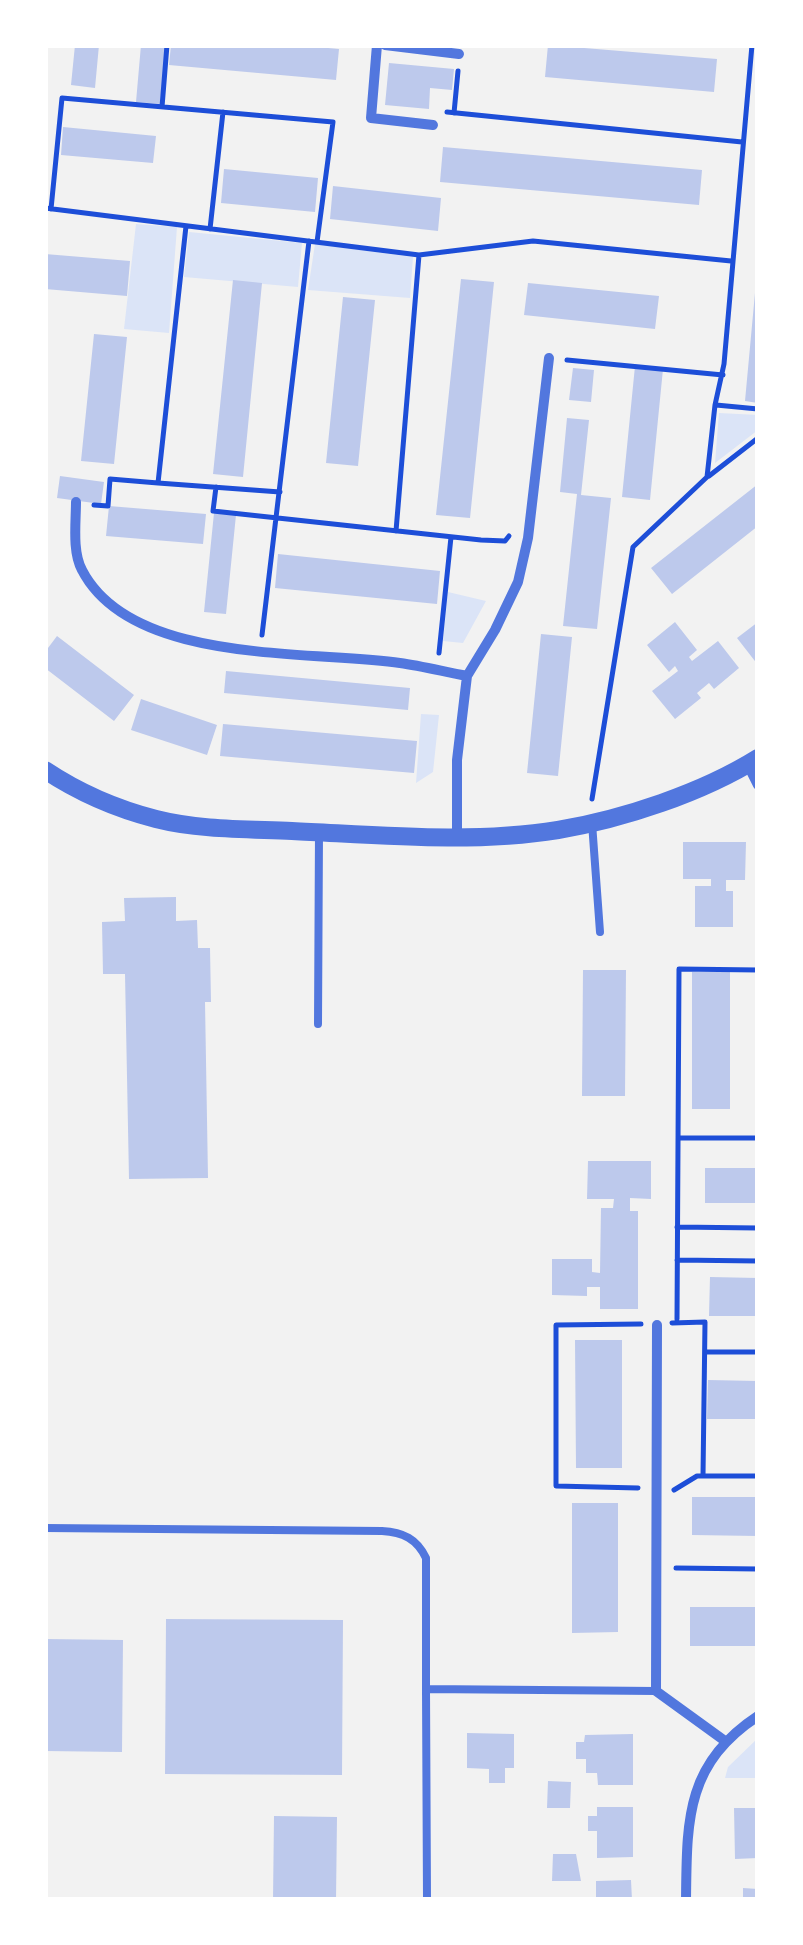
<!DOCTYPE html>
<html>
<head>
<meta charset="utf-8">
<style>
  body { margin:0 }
  #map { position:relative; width:803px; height:1945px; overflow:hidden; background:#f2f2f2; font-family:Helvetica,sans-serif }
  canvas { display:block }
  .frame { position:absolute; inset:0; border:48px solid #fff; pointer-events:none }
</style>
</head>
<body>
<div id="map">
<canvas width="803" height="1945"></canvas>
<div class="frame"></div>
</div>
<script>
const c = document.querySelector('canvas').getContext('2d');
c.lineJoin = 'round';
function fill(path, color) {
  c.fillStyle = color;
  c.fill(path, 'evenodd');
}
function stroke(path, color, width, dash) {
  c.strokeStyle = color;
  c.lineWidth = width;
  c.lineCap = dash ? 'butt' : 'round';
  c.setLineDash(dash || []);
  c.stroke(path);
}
fill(new Path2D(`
  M136,224L177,227L169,333L124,329Z
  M189,232L302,243L298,287L184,277Z
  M315,244L413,257L410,298L308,290Z
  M719,413L758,415V430L715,463Z
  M448,592L486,601L463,643L443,641Z
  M421,714L439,715L433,772L416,783Z
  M758,1738V1778H725L728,1767Z`), '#dbe4f7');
fill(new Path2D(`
  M75,45H99L95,88L71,85Z
  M141,45H166L160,104L136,102Z
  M171,45H296L339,49L336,80L169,65Z
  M548,45L717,59L714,92L545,77Z
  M389,63L454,69L452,90L430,88L429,109L385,105Z
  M63,127L156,136L153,163L61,155Z
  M443,147L702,170L699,205L440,182Z
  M224,169L318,178L315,212L221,203Z
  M333,186L441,198L438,231L330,219Z
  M45,254L130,261L127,296L45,289Z
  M461,279L494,282L470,518L436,515Z
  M233,280L262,283L243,477L213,474Z
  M528,283L659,296L655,329L524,315Z
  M755,293L758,294V403L745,401Z
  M343,297L375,300L358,466L326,463Z
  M94,334L127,337L114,464L81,461Z
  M635,366L663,369L650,500L622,497Z
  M573,368L594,370L591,402L569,400Z
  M567,418L589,420L581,495L611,498L597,629L563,626L577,494L560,492Z
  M60,476L104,482L101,504L57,498Z
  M758,484V526L672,594L651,568Z
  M109,506L206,514L203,544L106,536Z
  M214,513L236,515L226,614L204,612Z
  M278,554L440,571L437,604L275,588Z
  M675,622L697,650L689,657L692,661L718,641L739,668L714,689L709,683L697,693L701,698L675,719L652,691L678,671L675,666L669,672L647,645Z
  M758,622V665L737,638Z
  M541,634L572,637L558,776L527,773Z
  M57,636L134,695L114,721L45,668V652Z
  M226,671L410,688L408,710L224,693Z
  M141,699L217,725L207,755L131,730Z
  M223,724L417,741L414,773L220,756Z
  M683,842H746L745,880H726V891H733V927H695V886H711V879H683Z
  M176,897V921L197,920L198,948H210L211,1002H205L208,1178L129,1179L125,974H103L102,922L125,921L124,898Z
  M583,970H626L625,1096H582Z
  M692,972H730V1109H692Z
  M588,1161H651V1199L630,1198V1211H638V1309H600V1287H587V1296L552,1295V1259H592V1272L600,1273L601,1208H613L614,1199H587Z
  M705,1168H758V1203H705Z
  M710,1277L758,1278V1316H709Z
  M575,1340H622V1468H576Z
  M708,1380L758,1381V1419H707Z
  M692,1497H758V1536L692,1535Z
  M572,1503H618V1632L572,1633Z
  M690,1607H758V1646H690Z
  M166,1619L343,1620L342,1775L165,1774Z
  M45,1639L123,1640L122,1752L45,1751Z
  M467,1733L514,1734V1768H505V1783H489V1769L467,1768Z
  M633,1734V1785H598L597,1773H586V1759H576V1742H584L585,1735Z
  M548,1781L571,1782L570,1808H547Z
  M597,1807H633V1857L597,1858V1831H588V1816H597Z
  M734,1808H758V1858L735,1859Z
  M274,1816L337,1817L336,1900H273Z
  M553,1854H576L581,1881H552Z
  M631,1880L632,1900H596V1881Z
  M743,1888L758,1889V1900H743Z`), '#bdc9ec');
stroke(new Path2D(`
  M162,107L167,45
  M447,112L742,142
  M454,113L458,71
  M45,208L419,255L533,241L731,261
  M51,209L62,98L333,122L317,242
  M210,229L223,112
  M567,360L723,375
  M716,405L758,409
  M709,476L758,438
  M158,483L280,492
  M216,487L213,511L481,540L505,541L509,536
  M94,505L108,506L110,479L158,483L186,226
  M396,531L419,255
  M262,635L309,241
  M439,653L451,537
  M592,799L633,547L707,477L715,405L724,364L752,45
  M678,1138H758
  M677,1227L758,1228
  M677,1260L758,1261
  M677,1319L679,969L758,970
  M672,1323L705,1322L703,1476
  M706,1352H758
  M638,1488L556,1486V1325L641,1324
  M674,1490L697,1476H758
  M676,1568L758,1569`), '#1d4ed8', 5);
stroke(new Path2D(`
  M592,823L600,932
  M318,1024L319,832
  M45,1528L382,1531C403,1532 417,1539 426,1558V1689
  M427,1900L426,1689L656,1691`), '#5277de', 8);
stroke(new Path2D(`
  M377,45L371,118L433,125
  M385,45L459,54
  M76,502C76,522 72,552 82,570C131,665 309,650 400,663C422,666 445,672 467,676
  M748,765L758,785
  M457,837V760L467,676L495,630L518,582L528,538L549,358
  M657,1325L656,1691L725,1741
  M686,1900C687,1821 685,1764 758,1716`), '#5277de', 10);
stroke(new Path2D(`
  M45,770C78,792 117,809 156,819C199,830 248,829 292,831C379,835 472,844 558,830C623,819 702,793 758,758`), '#5277de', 18);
</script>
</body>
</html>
